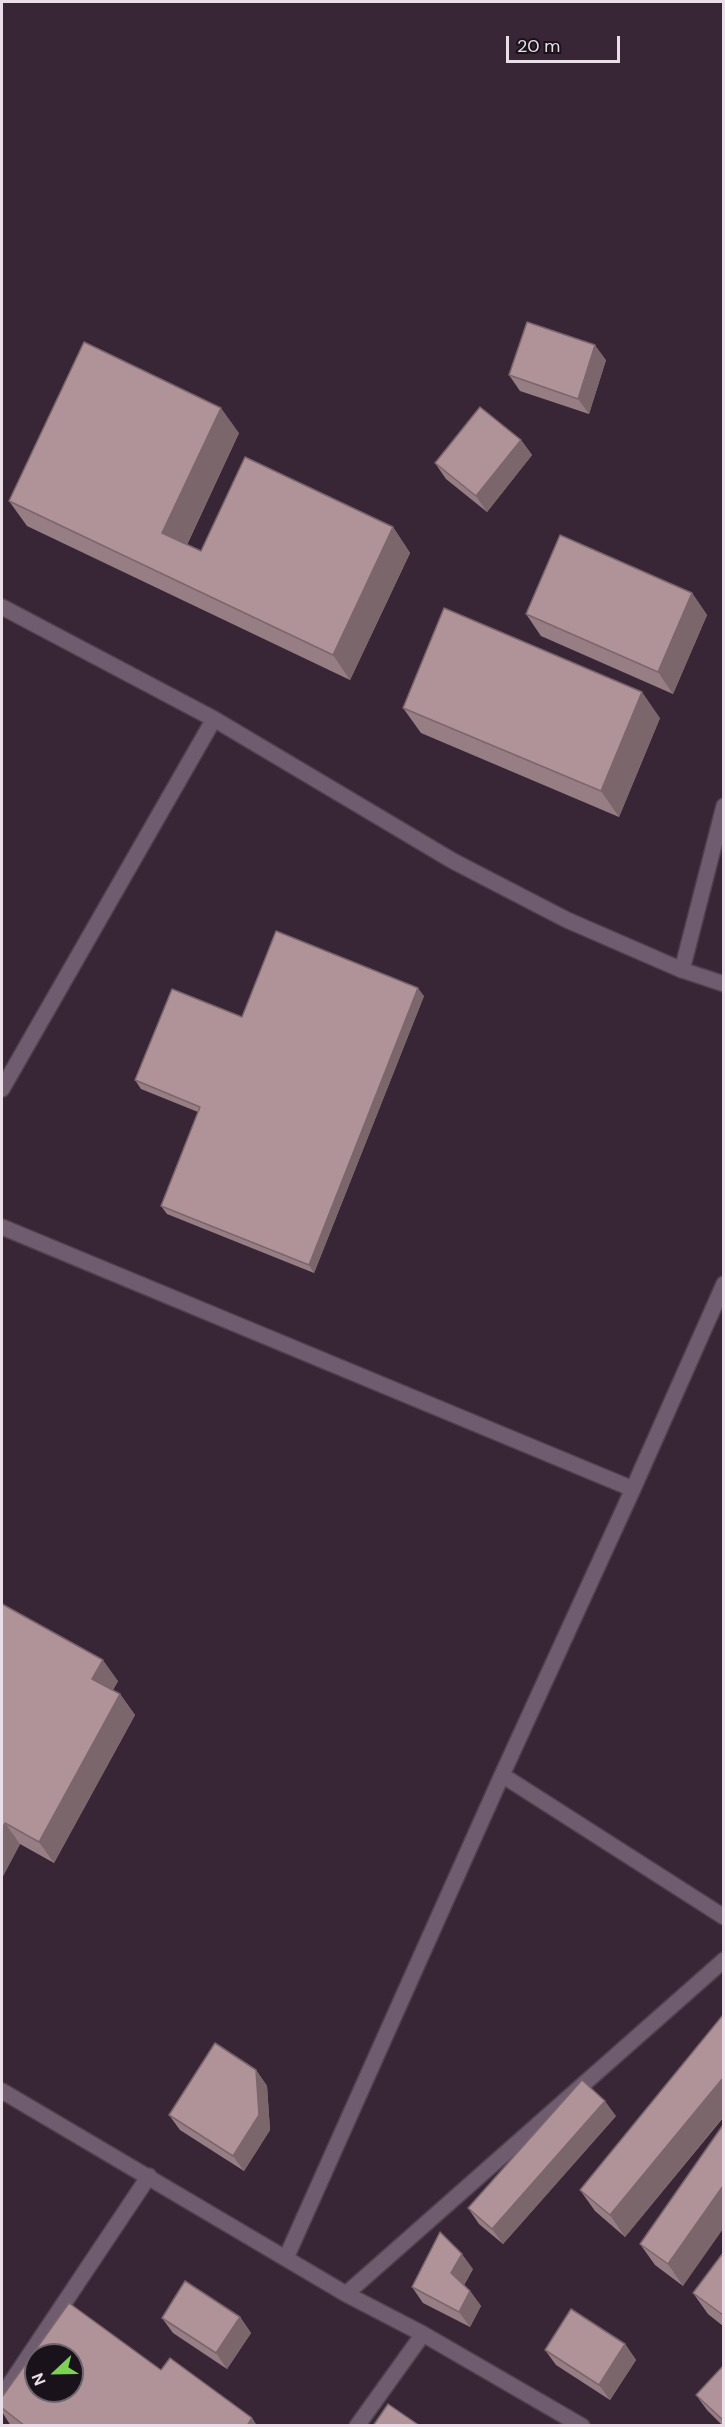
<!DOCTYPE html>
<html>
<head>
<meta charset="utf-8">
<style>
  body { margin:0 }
  #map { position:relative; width:725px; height:2427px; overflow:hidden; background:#382637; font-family:"DM Sans",sans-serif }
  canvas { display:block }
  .frame { position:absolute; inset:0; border:3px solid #eadfe9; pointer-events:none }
  .north { position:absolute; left:24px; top:2343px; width:60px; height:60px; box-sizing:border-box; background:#1a121a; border:2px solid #6d646d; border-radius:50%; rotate:248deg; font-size:16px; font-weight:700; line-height:24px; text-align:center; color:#eadfe9 }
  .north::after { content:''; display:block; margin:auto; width:21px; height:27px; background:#7dd154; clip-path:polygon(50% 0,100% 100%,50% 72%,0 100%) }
  .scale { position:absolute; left:506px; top:36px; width:114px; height:27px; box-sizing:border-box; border:3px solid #eadfe9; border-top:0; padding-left:8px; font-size:18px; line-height:21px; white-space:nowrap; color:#eadfe9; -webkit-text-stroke:4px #1a121a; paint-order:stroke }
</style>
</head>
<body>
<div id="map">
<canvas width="725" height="2427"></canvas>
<div class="frame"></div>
<div class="north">N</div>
<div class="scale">20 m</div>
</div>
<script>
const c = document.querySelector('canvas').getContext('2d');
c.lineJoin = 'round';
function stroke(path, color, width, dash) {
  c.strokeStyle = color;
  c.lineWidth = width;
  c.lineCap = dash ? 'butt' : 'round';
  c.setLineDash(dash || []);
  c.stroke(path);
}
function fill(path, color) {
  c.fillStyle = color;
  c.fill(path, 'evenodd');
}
const service = new Path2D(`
  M682,970L724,806`);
const minor = new Path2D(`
  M2,607L214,719L453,861L567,920L682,970L724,984
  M2,1089L214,719
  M2,1227L633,1489
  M724,1284L633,1489L502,1775L724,1917
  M2,2091L346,2294L423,2334L582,2426
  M286,2258L502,1775
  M346,2294L724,1960
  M2,2396L149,2176
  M357,2426L423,2334`);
stroke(service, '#50414f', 18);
stroke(minor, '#50414f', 18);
stroke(service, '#705c6f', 15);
stroke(minor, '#705c6f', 15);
fill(new Path2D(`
  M606,360L589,414L520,391L509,375Z
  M239,433L187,545L201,551L393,527L410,553L350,680L27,526L9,501Z
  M521,440L532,455L487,512L446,479L435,463Z
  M692,593L707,615L673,694L541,636L526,614Z
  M403,708L660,718L619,817L421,733Z
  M424,996L314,1273L167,1214L161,1206L198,1112L141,1089L135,1080L242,1017Z
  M2,1604L118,1681L113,1690L120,1694L135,1715L54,1863L20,1844L2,1878Z
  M723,2015V2118L625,2237L595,2211L580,2190Z
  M256,2070L267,2086L270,2130L244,2171L180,2130L169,2115Z
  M616,2116L503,2244L479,2224L468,2208Z
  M723,2125L683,2286L655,2265L640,2244Z
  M723,2253V2326L708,2314L693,2293Z
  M473,2269L464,2285L470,2291L481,2306L470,2327L423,2303L412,2287Z
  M240,2317L251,2333L227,2369L173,2333L162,2318Z
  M625,2344L636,2360L610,2400L556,2365L545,2350Z
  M723,2366V2426L707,2410L696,2395Z
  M161,2370L252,2418L257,2426H11L2,2412V2397Z`), '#977e84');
fill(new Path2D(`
  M595,345L606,360L589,414L578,399Z
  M221,408L239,433L180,559L162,533Z
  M521,440L532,455L487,512L476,496Z
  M393,527L410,553L350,680L333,655Z
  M692,593L707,615L673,694L658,672Z
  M642,692L660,718L619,817L601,791Z
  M418,988L424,996L314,1273L309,1265Z
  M103,1660L118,1681L107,1700L92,1679Z
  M120,1694L135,1715L54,1863L39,1842Z
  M5,1823L20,1844L2,1878V1829Z
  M256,2070L267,2086L270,2130L244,2171L233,2156Z
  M723,2078V2117L625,2237L610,2215Z
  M605,2101L616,2116L503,2244L492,2229Z
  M723,2186V2229L683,2286L668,2264Z
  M462,2254L473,2269L462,2289L451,2273Z
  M470,2291L481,2306L470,2327L459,2312Z
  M240,2317L251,2333L227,2369L216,2353Z
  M625,2344L636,2360L610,2400L599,2385Z
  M252,2418L257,2426H247Z`), '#7b666b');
const building = new Path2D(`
  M527,322L595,345L578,399L509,375Z
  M84,342L221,408L162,533L201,551L245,457L393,527L333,655L9,501Z
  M480,407L521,440L476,496L435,463Z
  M560,535L692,593L658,672L526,614Z
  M444,608L642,692L601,791L403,708Z
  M276,931L418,988L309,1265L161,1206L200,1107L135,1080L172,989L242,1017Z
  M2,1604L103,1660L92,1679L120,1694L39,1842L5,1823L2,1829Z
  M723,2015V2078L610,2215L580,2190Z
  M215,2043L256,2070L259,2115L233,2156L169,2115Z
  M582,2080L605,2101L492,2229L468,2208Z
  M723,2125V2186L668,2264L640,2244Z
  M440,2232L462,2254L451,2273L470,2291L459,2312L412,2287Z
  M723,2253V2315L693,2293Z
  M185,2281L240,2317L216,2353L162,2318Z
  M69,2303L161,2370L170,2358L252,2418L247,2426H25L2,2408V2397ZM36,2355H72V2391H36Z
  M571,2309L625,2344L599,2385L545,2350Z
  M723,2366V2420L696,2395Z
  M388,2404L420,2426H373Z`);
fill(building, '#b09299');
stroke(building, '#7b666b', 1.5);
</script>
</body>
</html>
